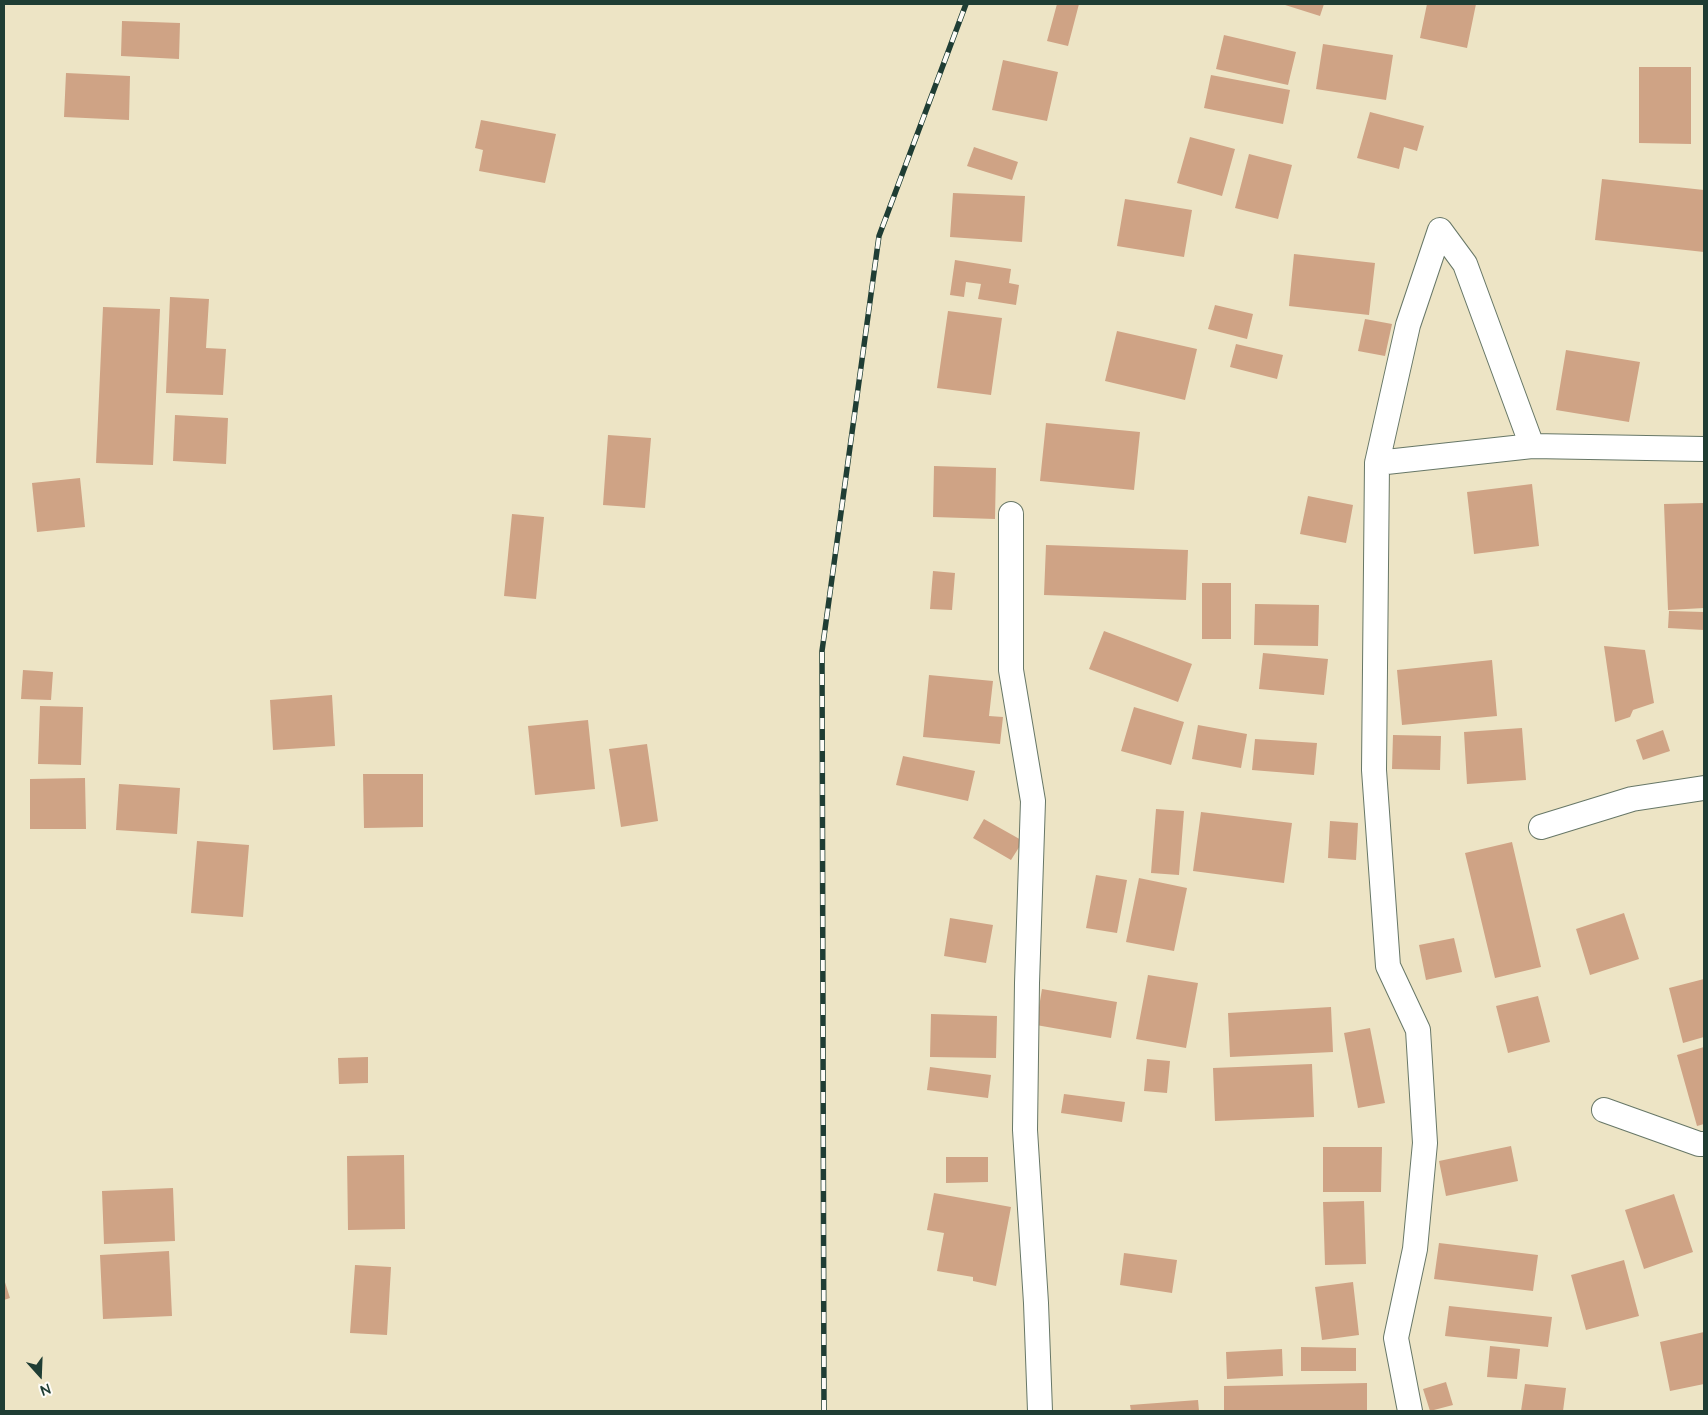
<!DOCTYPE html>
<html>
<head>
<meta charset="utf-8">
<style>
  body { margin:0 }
  #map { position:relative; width:1708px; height:1415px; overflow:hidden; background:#ede4c5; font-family:"Architects Daughter",sans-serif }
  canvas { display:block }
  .frame { position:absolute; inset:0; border:5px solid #1f3d34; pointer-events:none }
  .north { position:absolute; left:15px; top:1350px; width:50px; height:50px; -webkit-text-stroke:4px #fdfcf7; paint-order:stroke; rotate:160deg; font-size:14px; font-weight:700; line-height:20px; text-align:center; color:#1f3d34 }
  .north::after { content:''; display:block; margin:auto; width:18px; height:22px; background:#1f3d34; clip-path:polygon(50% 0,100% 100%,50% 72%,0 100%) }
</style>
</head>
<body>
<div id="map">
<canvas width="1708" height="1415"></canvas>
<div class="frame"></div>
<div class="north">N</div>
</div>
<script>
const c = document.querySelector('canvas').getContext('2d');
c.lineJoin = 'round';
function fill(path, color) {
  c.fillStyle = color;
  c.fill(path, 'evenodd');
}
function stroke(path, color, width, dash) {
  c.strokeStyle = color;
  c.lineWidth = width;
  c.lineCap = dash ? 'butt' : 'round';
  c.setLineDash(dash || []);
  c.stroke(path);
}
fill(new Path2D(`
  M1057,4H1079L1068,46L1047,41Z
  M1282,4H1324L1320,16Z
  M1427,4H1476L1467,48L1420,38Z
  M122,21L180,23L179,59L121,56Z
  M1224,35L1296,52L1288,85L1216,69Z
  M1323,44L1393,55L1386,100L1316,89Z
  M1003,60L1058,72L1047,121L992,110Z
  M1639,67H1691V144L1639,143Z
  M66,73L130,76L129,120L64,117Z
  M1211,75L1290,90L1283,124L1204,108Z
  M1370,112L1424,126L1417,151L1404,147L1399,169L1357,158Z
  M481,120L556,134L545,183L479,171L483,150L475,148Z
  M1190,137L1235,149L1222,196L1177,183Z
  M974,147L1018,162L1012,180L967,166Z
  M1249,154L1292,165L1278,219L1235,208Z
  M1602,179L1704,190V252L1595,240Z
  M953,193L1025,196L1022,242L950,237Z
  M1125,199L1192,210L1184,257L1117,246Z
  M1294,254L1375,263L1369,315L1289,306Z
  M955,260L1011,269L1009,283L1019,285L1016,305L978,299L981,284L966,282L964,297L950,295Z
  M170,297L209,299L206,348L226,349L223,395L166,393Z
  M1215,305L1253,314L1247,339L1208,329Z
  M103,307L160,309L153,465L96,463Z
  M948,311L1002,318L991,395L937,388Z
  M1365,319L1392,324L1385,356L1358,351Z
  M1117,331L1197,349L1185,400L1105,381Z
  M1236,344L1283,355L1277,379L1230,367Z
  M1566,350L1640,362L1629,422L1556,410Z
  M175,415L228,418L226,464L173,461Z
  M1046,423L1140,432L1134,490L1040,481Z
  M608,435L651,438L645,508L603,505Z
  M934,466L996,468L995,519L933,517Z
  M80,478L85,527L37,532L32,483Z
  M1532,484L1539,546L1474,554L1467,492Z
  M1308,496L1353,505L1346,543L1300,534Z
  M1704,503V608L1668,610L1664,504Z
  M512,514L544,517L536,599L504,596Z
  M1046,545L1188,550L1186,600L1044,595Z
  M933,571L955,573L952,610L930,609Z
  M1202,583H1231V639H1202Z
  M1255,604L1319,605L1318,646L1254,645Z
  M1669,611L1704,612V630L1668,628Z
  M1104,631L1192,664L1178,702L1089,669Z
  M1604,646L1645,650L1654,703L1633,710L1630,717L1615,722Z
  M1263,653L1328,659L1324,695L1259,689Z
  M1492,660L1497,716L1402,725L1397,670Z
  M23,670L53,672L51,700L21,699Z
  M929,675L993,681L989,716L1003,717L1000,744L923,737Z
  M332,695L335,746L273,750L270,700Z
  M40,706L83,707L81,765L38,764Z
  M1134,707L1184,722L1171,765L1121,751Z
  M588,720L595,789L535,795L528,726Z
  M1198,725L1247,734L1241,768L1192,759Z
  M1522,728L1526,780L1467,784L1464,732Z
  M1663,730L1670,751L1643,760L1636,740Z
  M1393,735L1441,736L1440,770L1392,769Z
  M1255,739L1317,743L1314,775L1252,770Z
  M647,744L658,821L621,827L609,749Z
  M903,756L975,771L968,801L896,785Z
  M363,774H423V827L364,828Z
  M85,778L86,829H30V779Z
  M119,784L180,788L177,834L116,830Z
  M1156,809L1184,811L1179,875L1151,873Z
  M1201,812L1292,823L1284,883L1193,871Z
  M984,819L1023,841L1011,860L973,838Z
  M1330,821L1358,823L1356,860L1328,858Z
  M197,841L249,845L243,917L191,913Z
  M1512,842L1541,967L1495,978L1465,853Z
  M1096,875L1127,880L1117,933L1086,928Z
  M1139,878L1187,888L1174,951L1126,942Z
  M1624,913L1639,959L1590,975L1576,929Z
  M950,918L993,925L986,963L944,956Z
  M1454,938L1462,972L1426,980L1419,945Z
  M1148,975L1198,983L1186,1048L1136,1039Z
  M1704,979V1037L1683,1043L1669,988Z
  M1042,989L1117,1002L1111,1038L1036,1025Z
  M1538,996L1550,1042L1508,1053L1496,1006Z
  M1331,1007L1333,1052L1230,1057L1228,1013Z
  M931,1014L997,1016L996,1058L930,1057Z
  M1370,1028L1385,1103L1358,1108L1344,1033Z
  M1704,1047V1124L1697,1126L1677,1055Z
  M368,1057V1083L339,1084L338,1058Z
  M1147,1059L1170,1061L1167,1093L1144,1091Z
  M1312,1064L1314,1117L1215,1121L1213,1068Z
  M930,1067L991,1075L988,1098L927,1090Z
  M1064,1094L1125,1102L1122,1122L1061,1113Z
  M1511,1146L1518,1181L1446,1196L1439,1161Z
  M1323,1147H1382L1381,1192H1323Z
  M404,1155L405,1229L348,1230L347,1156Z
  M946,1157H988V1182L946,1183Z
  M173,1188L175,1241L104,1244L102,1191Z
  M934,1193L1011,1207L996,1286L973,1281V1277L937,1271L944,1233L927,1230Z
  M1674,1194L1693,1252L1644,1269L1625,1210Z
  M1364,1201L1366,1264L1325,1265L1323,1202Z
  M1439,1243L1538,1255L1533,1291L1434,1279Z
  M169,1251L172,1316L103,1319L100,1255Z
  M1124,1253L1177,1260L1172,1293L1120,1285Z
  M1624,1260L1639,1316L1586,1330L1571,1275Z
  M355,1265L391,1267L387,1335L350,1333Z
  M4,1279L10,1298L4,1300Z
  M1353,1282L1359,1335L1322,1340L1315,1287Z
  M1449,1306L1552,1317L1548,1347L1445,1336Z
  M1704,1332V1384L1670,1391L1660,1342Z
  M1490,1346L1520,1349L1517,1379L1487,1377Z
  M1301,1347L1356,1348V1371H1301Z
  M1282,1349L1283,1376L1227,1379L1226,1352Z
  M1446,1382L1453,1405L1430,1411L1423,1389Z
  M1367,1383V1411H1224V1386Z
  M1525,1384L1566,1388L1563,1411H1521Z
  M1198,1400L1199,1411H1131L1130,1405Z`), '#cfa385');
const minor = new Path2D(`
  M1532,446L1704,449
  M1377,463L1532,446L1465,264L1440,230L1408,325L1377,463L1374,770L1388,966L1418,1030L1425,1143L1415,1249L1396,1338L1410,1411
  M1011,514V670L1033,801L1027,983L1025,1130L1036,1303L1040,1411
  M1541,827L1632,799L1704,788
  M1604,1110L1699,1144H1704`);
stroke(minor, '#677767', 26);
stroke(minor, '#fff', 24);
const rail = new Path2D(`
  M824,1411L822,651L879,236L966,4`);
stroke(rail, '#1f3d34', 5.5);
stroke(rail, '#fdfcf7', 4, [11]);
</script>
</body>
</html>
